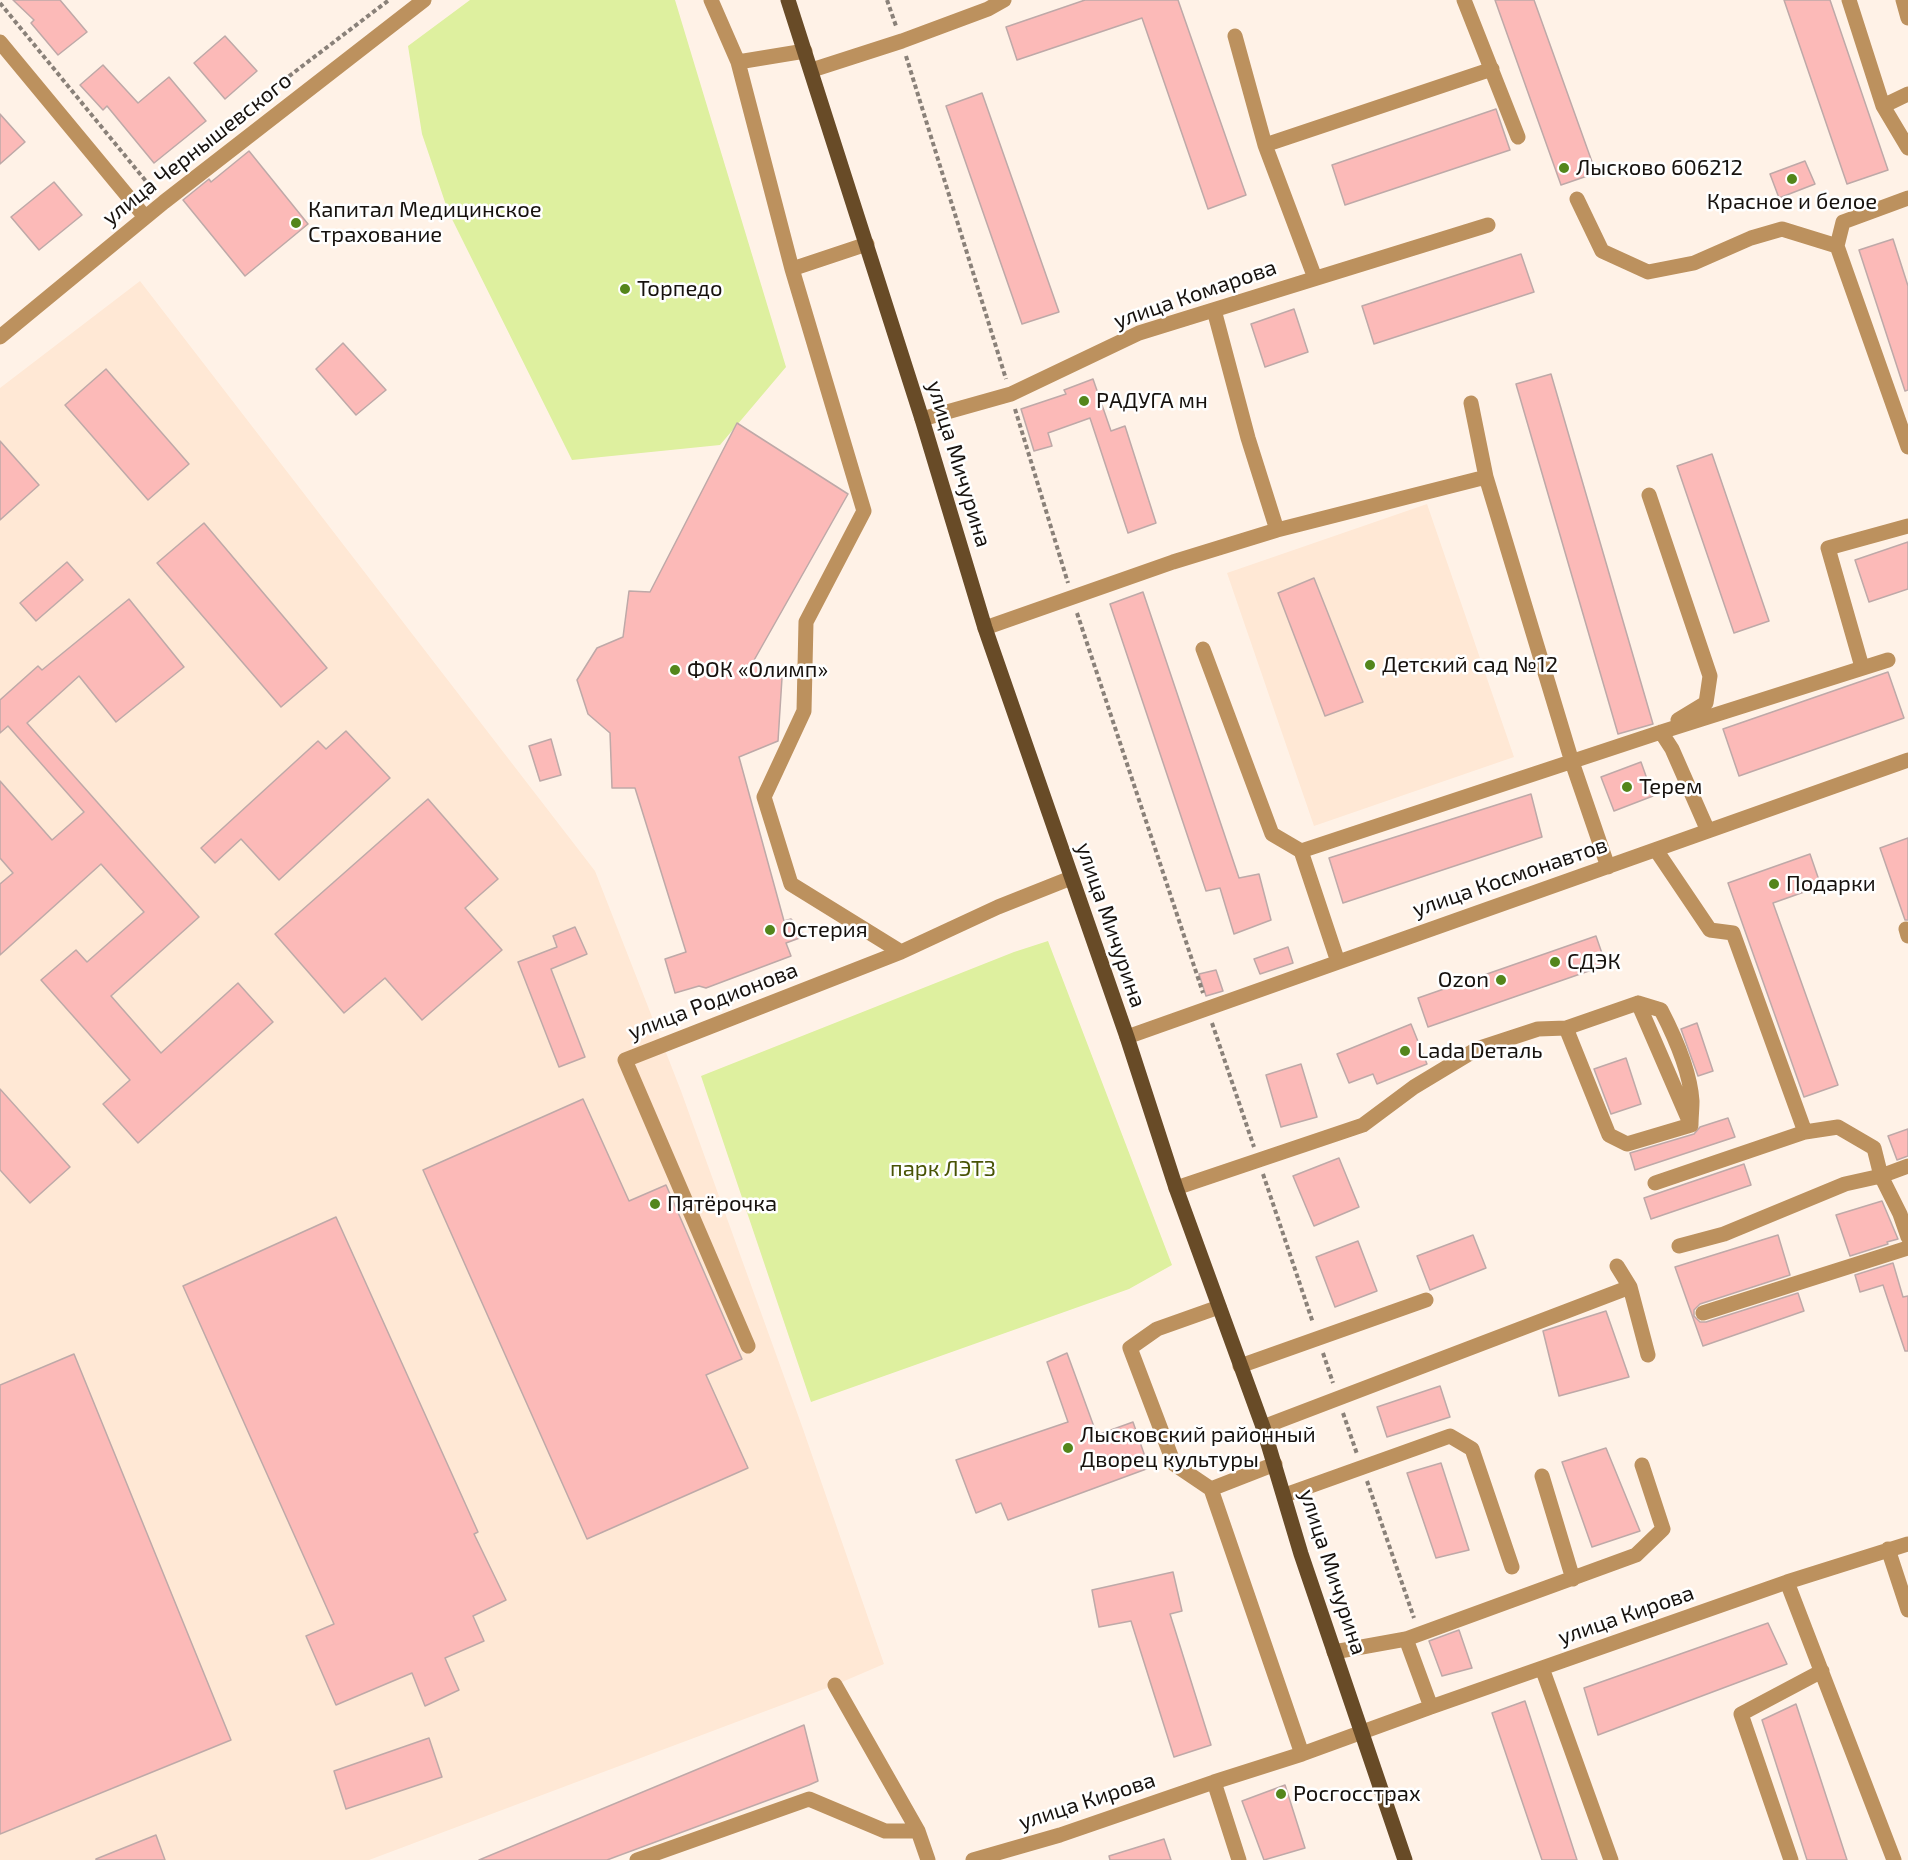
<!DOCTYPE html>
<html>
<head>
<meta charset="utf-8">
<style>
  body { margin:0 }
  canvas { display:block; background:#fff2e7 }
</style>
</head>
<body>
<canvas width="1908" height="1860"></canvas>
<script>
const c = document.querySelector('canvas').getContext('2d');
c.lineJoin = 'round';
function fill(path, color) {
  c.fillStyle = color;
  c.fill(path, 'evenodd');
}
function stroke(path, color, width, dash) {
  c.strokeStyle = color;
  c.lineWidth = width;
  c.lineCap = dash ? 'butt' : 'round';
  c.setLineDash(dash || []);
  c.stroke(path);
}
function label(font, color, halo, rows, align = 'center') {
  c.font = font + ' "Exo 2",sans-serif';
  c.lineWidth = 5;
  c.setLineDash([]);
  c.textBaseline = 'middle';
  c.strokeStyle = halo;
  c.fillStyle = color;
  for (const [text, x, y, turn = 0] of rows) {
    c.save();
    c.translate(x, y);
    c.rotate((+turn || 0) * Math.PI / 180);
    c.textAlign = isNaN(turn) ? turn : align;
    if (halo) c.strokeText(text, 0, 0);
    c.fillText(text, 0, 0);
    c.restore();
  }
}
fill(new Path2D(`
  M140,281L595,871L681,1091L803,1429L884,1664L835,1685L369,1860H0V388Z
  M1427,504L1514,757L1314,826L1227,573Z`), '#ffe8d5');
fill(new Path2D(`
  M470,0H675L786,367L720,445L572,460L448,211L422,134L408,46Z
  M1048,941L1172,1265L1129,1289L811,1402L701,1076L1014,952Z`), '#def09f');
const building = new Path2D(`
  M13,0H60L87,32L58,55L31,23L34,20Z
  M1085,0H1178L1246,195L1208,209L1142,18L1017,60L1006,27Z
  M1495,0H1534L1596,173L1561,185Z
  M1784,0H1830L1888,170L1847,184Z
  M225,36L257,71L225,99L194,63Z
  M103,65L138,103L169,77L206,121L154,163L107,106L103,110L80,85Z
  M982,93L1059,312L1022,324L946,106Z
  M1496,109L1510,150L1345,205L1332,165Z
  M0,114L25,142L0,164Z
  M249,151L308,224L245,276L183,200L209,179L211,182Z
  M1805,161L1815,184L1779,198L1770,174Z
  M54,182L82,215L39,250L11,217Z
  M1893,239L1908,286V390L1905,391L1859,250Z
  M1521,254L1534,292L1374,344L1362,306Z
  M1294,309L1308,352L1265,367L1251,324Z
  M343,343L386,390L356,415L316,369Z
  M106,369L189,464L148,500L65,405Z
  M1551,374L1653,724L1618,734L1516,384Z
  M1093,379L1111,431L1125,426L1156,523L1128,533L1090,418L1048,433L1052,446L1034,451L1021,409L1066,394L1064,390Z
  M737,423L848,494L753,662L782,678L778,741L739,757L784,921L791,919L805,936L786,943L791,956L706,988L699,986L675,993L665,959L686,952L635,788H612L610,733L588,714L577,680L597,648L623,637L629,591L650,592Z
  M0,441L39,485L0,520Z
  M1712,454L1769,621L1734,633L1677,466Z
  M204,523L327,668L281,707L157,563Z
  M1908,542V589L1869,602L1855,560Z
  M67,562L83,580L36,621L20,603Z
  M1314,578L1363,702L1325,716L1278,593Z
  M1143,592L1239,878L1259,874L1271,920L1234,934L1220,888L1206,891L1110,604Z
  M129,599L184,667L116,722L79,676L27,723L199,917L111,996L161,1053L238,983L273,1022L138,1143L103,1104L130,1080L41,980L76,950L87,962L144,912L101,864L0,955V884L13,873L0,858V781L52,840L84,812L8,726L0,733V700L38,666L42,670Z
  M1888,672L1904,718L1739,776L1723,729Z
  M346,731L390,778L279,880L241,839L215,863L201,848L318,741L326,749Z
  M551,739L561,775L540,781L529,746Z
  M1641,762L1653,796L1614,811L1601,777Z
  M1531,794L1542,837L1343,903L1329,858Z
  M428,799L498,879L465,908L502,950L422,1020L385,978L344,1013L275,934Z
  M1908,838V920H1905L1880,848Z
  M1810,854L1821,886L1773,903L1838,1085L1804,1097L1728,883Z
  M575,927L587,954L551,969L585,1057L559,1067L518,962L557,947L553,936Z
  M1596,936L1606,965L1428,1027L1418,998Z
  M1288,947L1293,963L1260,974L1254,959Z
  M1216,970L1223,991L1206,996L1199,974Z
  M1697,1023L1713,1071L1698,1076L1681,1029Z
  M1411,1024L1427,1064L1377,1084L1373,1074L1349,1083L1337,1054Z
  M1626,1058L1641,1104L1611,1114L1594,1069Z
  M1301,1064L1317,1117L1281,1127L1266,1075Z
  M0,1089L70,1167L30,1203L0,1170Z
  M583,1099L629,1201L666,1185L742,1359L706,1375L748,1468L587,1539L423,1170Z
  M1728,1118L1735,1137L1635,1170L1630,1153L1694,1134L1700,1127Z
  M1908,1129V1156L1897,1160L1888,1136Z
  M1339,1158L1359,1207L1314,1226L1293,1176Z
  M1744,1164L1751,1185L1651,1219L1644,1198Z
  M1882,1201L1898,1239L1887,1242L1888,1244L1850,1256L1836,1215Z
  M336,1217L478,1532L474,1534L506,1600L473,1616L484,1641L445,1658L459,1690L425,1706L412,1673L336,1705L306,1636L334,1624L183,1286Z
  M1473,1235L1486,1268L1430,1290L1417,1256Z
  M1778,1235L1790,1275L1700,1304L1694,1310V1316L1700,1322H1706L1798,1293L1804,1311L1703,1346L1675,1267Z
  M1358,1241L1377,1291L1335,1307L1316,1257Z
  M1893,1263L1903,1297L1908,1296V1351H1905L1883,1285L1860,1292L1855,1275Z
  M1606,1311L1629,1377L1559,1396L1543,1331Z
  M1067,1353L1097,1435L1133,1422L1149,1468L1008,1520L1001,1503L976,1513L956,1460L1068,1422L1047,1362Z
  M74,1354L231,1740L0,1834V1385Z
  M1440,1386L1450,1417L1387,1437L1377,1407Z
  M1606,1448L1640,1531L1592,1547L1562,1462Z
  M1441,1463L1469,1550L1436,1558L1407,1473Z
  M1173,1572L1182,1611L1170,1614L1211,1745L1174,1757L1131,1621L1099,1627L1092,1590Z
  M1768,1623L1787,1664L1598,1735L1584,1688Z
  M1459,1630L1472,1668L1442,1676L1429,1641Z
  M1525,1701L1577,1860H1542L1492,1713Z
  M1796,1704L1847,1860H1807L1762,1720Z
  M804,1725L818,1781L809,1785L607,1860H479Z
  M429,1738L442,1777L346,1809L334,1771Z
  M1285,1785L1305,1848L1264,1860L1242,1801Z
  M156,1835L165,1860H96V1859Z
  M1164,1839L1171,1860H1110L1109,1856Z`);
fill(building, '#fcbab8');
stroke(building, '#bea9a8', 1.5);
stroke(new Path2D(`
  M887,0L896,26
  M0,3L154,191
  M906,56L1006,379
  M256,107L284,80L389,0
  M1015,409L1068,583
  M1077,613L1203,993
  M1212,1023L1254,1147
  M1263,1174L1313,1323
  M1323,1353L1333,1383
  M1343,1413L1357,1454
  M1367,1481L1414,1618`), '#8a8179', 4, [4.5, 3]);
stroke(new Path2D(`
  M711,0L738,62L792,269L864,511L806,622L804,711L764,797L791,884L901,952
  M1464,0L1518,137
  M1849,0L1883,106L1908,148
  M1903,0L1908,18
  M1235,36L1265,145L1315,278
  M0,42L145,217
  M738,62L805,51
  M812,70L902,41L988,9L1004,0
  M1883,106L1908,94
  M1265,145L1492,69
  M1908,198L1843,222L1837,246L1908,447
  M1577,199L1602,251L1648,272L1694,263L1751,238L1782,229L1837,246
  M792,269L867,244
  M1214,310L1248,438L1277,530
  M0,337L164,202L424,0
  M1471,403L1486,477L1572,762L1608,867
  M922,419L1011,394L1139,333L1488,225
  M1649,495L1710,676L1706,703L1678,720
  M985,628L1173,562L1277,530L1486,477
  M1203,649L1272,834L1301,851L1338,962
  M1862,667L1828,548L1908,526
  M1661,732L1672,749L1708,831
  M1656,850L1710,930L1733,933L1805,1132
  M1301,851L1661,732L1888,660
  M1906,929L1908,936
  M1638,1003L1690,1123
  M1127,1037L1908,760
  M1655,1183L1805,1132L1838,1127L1874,1148L1881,1176L1900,1214L1908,1237
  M1176,1188L1363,1125L1414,1087L1477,1049L1538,1029L1566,1028L1609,1135L1627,1144L1691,1125C1691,1117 1692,1109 1692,1101C1690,1070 1675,1037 1661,1010L1638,1003L1566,1028
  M1679,1246L1724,1234L1845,1184L1881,1176L1908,1166
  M1617,1266L1630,1287L1648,1355
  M1219,1307L1157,1329L1130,1348L1174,1464L1211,1489L1275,1464
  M1703,1313L1908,1248
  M748,1346L625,1060L901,952L998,907L1071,878
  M1240,1366L1426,1300
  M1263,1427L1630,1287
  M1542,1476L1573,1579
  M1211,1489L1302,1754
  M1285,1495L1450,1436L1472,1449L1512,1567
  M1888,1549L1908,1610
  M1787,1582L1894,1860
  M1406,1639L1431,1707
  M1334,1652L1406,1639L1636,1555L1663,1529L1642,1465
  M1542,1668L1611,1860
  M835,1685L918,1831L928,1860
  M637,1860L809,1799L885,1831H918
  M973,1860L1060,1835L1214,1782
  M1239,1860L1214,1782L1302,1754L1431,1707L1787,1582L1908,1544
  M1791,1860L1741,1714L1822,1671`), '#bc915e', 15);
stroke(new Path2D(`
  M788,0L922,419L985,628L1127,1037L1176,1188L1263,1427L1301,1554L1405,1860`), '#684b27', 15);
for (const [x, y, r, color] of [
  [1564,168,6,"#54861b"],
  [1792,179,6,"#54861b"],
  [296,223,6,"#54861b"],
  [625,289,6,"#54861b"],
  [1084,401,6,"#54861b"],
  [1370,665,6,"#54861b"],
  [675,670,6,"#54861b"],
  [1627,787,6,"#54861b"],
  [1774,884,6,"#54861b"],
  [770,930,6,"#54861b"],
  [1555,962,6,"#54861b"],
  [1501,980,6,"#54861b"],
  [1405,1051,6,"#54861b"],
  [655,1204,6,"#54861b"],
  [1068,1448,6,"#54861b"],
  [1281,1794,6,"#54861b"]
]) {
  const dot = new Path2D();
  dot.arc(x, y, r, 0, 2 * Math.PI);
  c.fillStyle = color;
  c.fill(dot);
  stroke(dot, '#fff', 2);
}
label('22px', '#17120e', '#fff', [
  ["улица Чернышевского",197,149,-38],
  ["улица Комарова",1195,294,-19],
  ["улица Мичурина",959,464,73],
  ["улица Космонавтов",1510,877,-19],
  ["улица Мичурина",1111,925,71],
  ["улица Родионова",713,1001,-21],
  ["улица Мичурина",1333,1572,72],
  ["улица Кирова",1626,1615,-19],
  ["улица Кирова",1087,1801,-18]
]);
label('22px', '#17120e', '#fff', [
  ["Лысково 606212",1576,168],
  ["Красное и белое",1792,202,"center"],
  ["Капитал Медицинское",308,210],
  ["Страхование",308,235],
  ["Торпедо",637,289],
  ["РАДУГА мн",1096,401],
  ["Детский сад №12",1382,665],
  ["ФОК «Олимп»",687,670],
  ["Терем",1639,787],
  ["Подарки",1786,884],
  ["Остерия",782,930],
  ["СДЭК",1567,962],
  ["Ozon",1489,980,"right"],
  ["Lada Dеталь",1417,1051],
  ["Пятёрочка",667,1204],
  ["Лысковский районный",1080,1435],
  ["Дворец культуры",1080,1460],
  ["Росгосстрах",1293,1794]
], 'left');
label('22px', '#485305', '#fff', [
  ["парк ЛЭТЗ",943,1169]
]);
</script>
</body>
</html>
